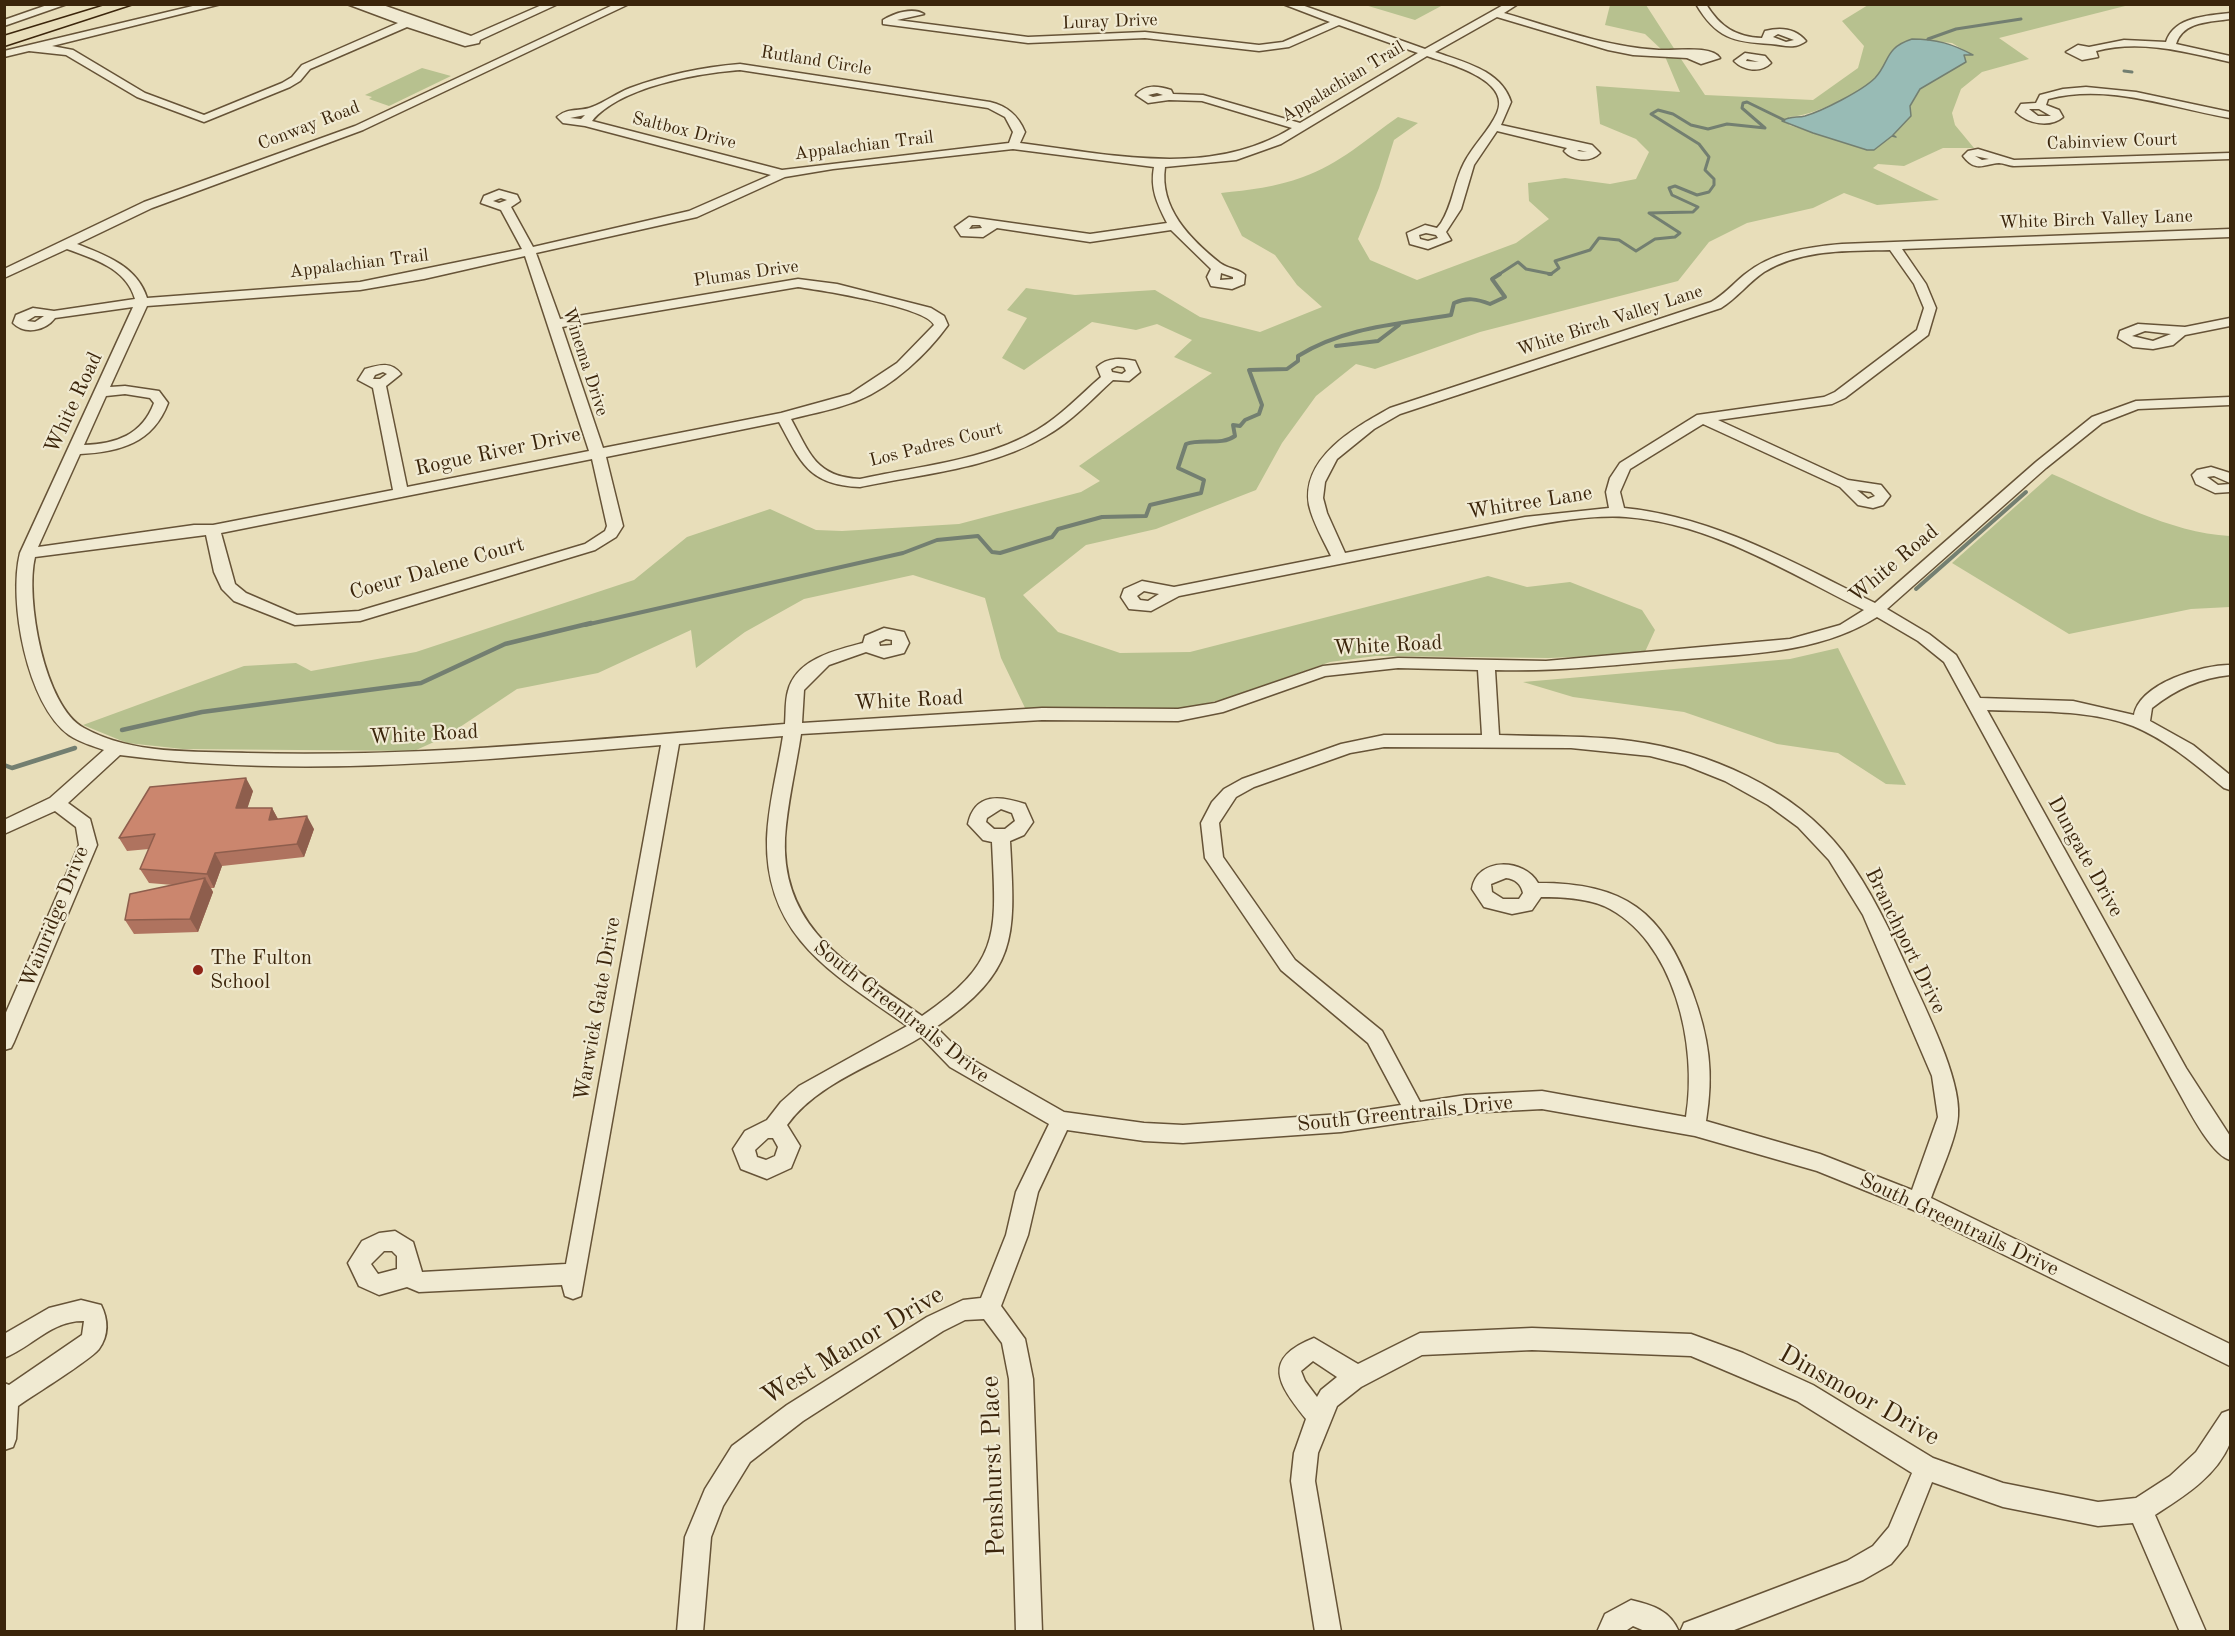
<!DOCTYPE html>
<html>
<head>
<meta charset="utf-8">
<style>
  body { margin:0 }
  #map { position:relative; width:2235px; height:1636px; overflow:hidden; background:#e8deba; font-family:"Old Standard TT",serif }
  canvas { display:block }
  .frame { position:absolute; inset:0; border:6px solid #3b250b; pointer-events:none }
</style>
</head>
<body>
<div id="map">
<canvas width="2235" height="1636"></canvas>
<div class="frame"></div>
</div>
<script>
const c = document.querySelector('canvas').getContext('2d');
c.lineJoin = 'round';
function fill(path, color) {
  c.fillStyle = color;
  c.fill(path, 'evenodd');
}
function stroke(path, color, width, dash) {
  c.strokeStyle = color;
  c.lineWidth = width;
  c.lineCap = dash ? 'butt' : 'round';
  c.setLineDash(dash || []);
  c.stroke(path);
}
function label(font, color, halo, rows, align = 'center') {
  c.font = font + ' "Old Standard TT",serif';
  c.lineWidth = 4.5;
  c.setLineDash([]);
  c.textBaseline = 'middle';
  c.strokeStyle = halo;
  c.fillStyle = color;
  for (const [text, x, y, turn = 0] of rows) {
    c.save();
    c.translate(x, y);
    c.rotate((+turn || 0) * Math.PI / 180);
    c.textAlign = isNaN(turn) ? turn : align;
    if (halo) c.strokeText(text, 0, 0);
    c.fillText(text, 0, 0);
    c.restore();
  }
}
fill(new Path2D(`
  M1365,5H1443L1415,20Z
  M1610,5H1646L1675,50H1662L1645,34L1605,25Z
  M1868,5H2129L1999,38L2029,59L1982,72L1961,89L1952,113L1955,125L1974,148H1943L1904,166L1878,164L1873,168L1939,200L1877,205L1844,193L1813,208L1747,223L1709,242L1678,281L1480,332L1375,369L1356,364L1316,396L1282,443L1256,490L1156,529L1086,545L1023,595L1058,632L1120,653L1190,652L1488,576L1527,587L1570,582L1642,610L1655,630L1644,654L1549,658L1376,656L1330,662L1224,699L1187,708L1154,712L1073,708L1026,710L1001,658L985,598L913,575L804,599L745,632L696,668L691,630L598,673L517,689L445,737L414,751L183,749L127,743L83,725L244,666L296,663L311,671L416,652L634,580L687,537L770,509L816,530L842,531L959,524L1081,492L1100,481L1079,466L1212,373L1174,357L1192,340L1157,324L1136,330L1092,322L1024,370L1002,358L1027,318L1007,310L1026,288L1075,295L1155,290L1200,317L1260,332L1322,307L1297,285L1275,255L1242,236L1221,193C1249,190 1276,187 1303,177C1338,165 1368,138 1398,117L1418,123L1394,140L1379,188L1358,239L1370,260L1417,280L1516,243L1549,219L1529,201L1528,183L1565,178L1610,184L1636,179L1649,152L1636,139L1600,124L1596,86L1680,92L1664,54L1679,56L1705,95L1813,100L1858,68L1864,46L1842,21ZM1912,39L1952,43L1972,55H1963L1966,62L1920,89L1910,106L1911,116L1877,148L1867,150L1789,125V117C1812,116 1857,95 1874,79C1890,64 1884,49 1912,39Z
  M422,68L451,76L389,106L369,99L372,97L365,95Z
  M2052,474C2108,498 2169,533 2230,536V607L2191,609L2069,634L1952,563Z
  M1838,648L1906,785L1886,784L1838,753L1777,744L1684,712L1573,697L1523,682L1790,659Z`), '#b7c18f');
const water = new Path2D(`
  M1912,39C1936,39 1953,44 1973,55H1964L1966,62L1920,89L1910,106L1911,116L1893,135L1896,137L1892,136L1874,150H1867L1813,133L1782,121C1790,116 1797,118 1805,116C1822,111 1862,91 1875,78C1890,62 1884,48 1912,39Z`);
fill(water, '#98bbb5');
stroke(water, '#737f71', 1.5);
stroke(new Path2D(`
  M1928,39L1956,29L2021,19
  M2124,71L2132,72
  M1498,275L1518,262L1526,269L1551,274L1559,268L1555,261L1590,250L1599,238L1619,240L1636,251L1655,239L1675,237L1680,233L1649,213L1693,212L1698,207L1672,195L1669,188L1675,186L1697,195L1709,192L1714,185V179L1705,170L1709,157L1699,144L1651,114L1658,110L1673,114L1691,125L1708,129L1727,124L1765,128L1742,108L1743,103L1747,102L1784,120`), '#737f71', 3);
stroke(new Path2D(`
  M1549,274H1551
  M1336,346L1378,341L1399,325
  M1916,589L2026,492
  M585,625L903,553L937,540L978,536L992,552L1000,553L1052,537L1058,529L1102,517L1146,516L1150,505L1201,493L1204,480L1178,468L1186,444C1202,438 1221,446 1235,436L1233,425L1240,426L1245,420L1259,414L1262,405L1249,370L1287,369L1298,361V356C1344,327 1399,324 1451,315L1454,303C1467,297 1477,299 1490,304L1505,297L1492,279L1500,274`), '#737f71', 4);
stroke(new Path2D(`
  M122,730L202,712L421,683L505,644L591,623
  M4,765L12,768L75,748`), '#737f71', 4.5);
const minor = new Path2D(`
  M50,4H67L4,26V20Z
  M201,4H221L52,46L73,50L145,93L204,115L282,83L292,77L302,65L398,23L347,4H380L471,36L544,4H558L480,40L479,43L465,46L407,27L310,69L300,81L290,87L204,122L137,97L66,55L29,51L4,57V51Z
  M615,4H629L363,130L152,208L77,244C105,255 137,266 147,298L360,282L522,249L501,210L481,203L484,196L499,190L517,195L520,201L511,207L533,247L689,211L771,175L585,126L563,123L557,117C568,107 580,112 592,107C605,102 617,93 630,88C665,75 703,67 740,64L990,102C1007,106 1018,115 1025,132L1020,143C1110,154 1210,179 1292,128L1202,101L1169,100L1148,103L1136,95C1145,84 1158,86 1171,90L1173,94L1203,95L1300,123L1418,53L1339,25L1289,47L1259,51L1145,38L1028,43L883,24V20C894,13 913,7 924,14L897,20L1028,37L1145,32L1259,45L1283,42L1330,22L1283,4H1299L1425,49L1505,4H1518L1504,13C1555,28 1606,47 1659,50C1675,51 1712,45 1720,58L1701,64L1687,58L1633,55L1608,50L1497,17L1435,52C1463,62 1501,70 1511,102L1501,125L1592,145L1600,153C1590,163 1573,161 1564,151L1567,148L1497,131L1474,165L1461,209L1446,232L1451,240L1428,249L1410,244L1407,233L1425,225L1437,228L1441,223C1453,204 1454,182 1464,163C1473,145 1489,131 1497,113C1512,80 1449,64 1427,56L1281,144L1236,160L1165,167C1159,208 1190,239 1220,263C1228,269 1239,269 1245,275L1244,284L1232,289L1211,286L1207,277L1211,269L1171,230L1090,242L997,228L983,237L961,236L955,227L969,217L1090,234L1167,223C1157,203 1150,189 1154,167L1013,149L833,169L785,177L697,217L536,253L560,319L798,279L837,284L931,308L944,316L948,325C927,354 893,386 859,400C837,409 814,413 791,419C810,454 816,477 860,479C918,466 985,461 1037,430C1061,416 1080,395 1101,377L1097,367C1108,357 1121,358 1135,361L1140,372L1129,381L1113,380C1092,399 1071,422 1046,436C991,469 921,474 860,487C809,485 801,463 779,422L606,457L623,526L616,537L595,550L360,621L295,625L234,601L222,589L214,572L206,535L35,557C25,597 44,707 84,728C133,755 193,751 247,753C427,758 606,738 785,724C786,713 785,701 788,691C796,659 836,650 863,643L865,636L884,628L904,632L909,643L904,653L884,658L866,652L829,665L804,690L802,723L1042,708L1178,709L1215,703L1323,666L1398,658L1546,661L1790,639L1840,625L1864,610C1789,573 1711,523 1626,517C1592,515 1558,521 1525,527L1179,596L1151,611L1129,609L1121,597L1124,589L1142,581L1174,587L1331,556C1323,539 1313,523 1309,505C1301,457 1356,427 1390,408L1711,302C1724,295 1733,284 1744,275C1772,252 1807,247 1842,244L2230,229V237L1902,249L1926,284L1936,308L1928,335L1845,398L1832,404L1718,420L1848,480L1881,485L1890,496L1883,505L1873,508L1858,505L1840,487L1703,424L1630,469L1620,492L1624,508C1715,517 1794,563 1875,603L2036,462L2092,417L2136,401L2230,397V405L2138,409L2102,423L2046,468L1887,609L1929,634L1956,655L1980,698L2073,701L2134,715C2140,683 2202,665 2230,665V675C2200,678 2176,689 2152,708L2150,721L2193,745L2230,775V790L2224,788C2196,765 2167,740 2133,726C2087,709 2035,712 1987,710L2186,1068L2230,1136V1160C2209,1154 2184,1100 2172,1080L1944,662L1918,641L1877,617C1817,655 1742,654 1673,660C1613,665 1555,672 1495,670L1499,735C1543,737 1587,735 1631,741C1708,751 1794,788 1843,852C1871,890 1891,932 1910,975C1926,1010 1961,1079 1958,1116C1957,1137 1939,1176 1931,1198L2230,1344V1366L1911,1209L1817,1171L1695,1136L1542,1109L1466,1113L1341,1132L1183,1143L1144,1141L1067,1130L1038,1192L1028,1235L1001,1306L1025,1339L1033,1379L1042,1632H1016L1009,1379L1002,1343L984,1319L965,1320L943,1331L803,1421L750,1462L723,1506L711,1537L703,1632H677L685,1537L705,1489L732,1446L787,1405L927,1317L963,1300L981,1298L1006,1235L1016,1192L1049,1124L950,1067L921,1037C877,1064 818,1082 787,1125L800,1146L791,1168L767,1179L741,1169L733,1149L745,1131L767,1120L781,1102L799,1086L907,1026C836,975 765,939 767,839C768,805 778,769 783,736L679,744L581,1296L573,1299L565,1296L562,1285L419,1292L407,1287L379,1295L359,1286L348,1263L362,1241L379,1233L395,1231L413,1242L422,1272L566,1264L661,745C481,760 300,779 120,755L68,803L90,819L97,845L14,1042L11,1048L4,1050V1017L79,845L76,827L55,811L4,834V820L50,798L104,750C93,746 79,742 69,735C27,705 8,601 20,553L133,307L55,318C45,331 25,335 13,323L16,315L33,308L54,311L135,299C126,268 94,259 67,249L4,278V269L144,202L355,126ZM740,70L988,108L1005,117L1013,132L1009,143L782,170L592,121C620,87 698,73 740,70ZM1157,93L1163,95L1153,97L1148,95ZM585,115L581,119L570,118ZM1579,150L1587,152L1577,151ZM501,198L507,200L499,203L493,201ZM972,225H980L982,228L969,229ZM1426,233L1436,235L1438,238L1428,241L1420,239L1419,235ZM1890,250L1914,284L1924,308L1917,330L1835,392L1824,397L1697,415L1620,463L1610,478L1606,492L1609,508L1525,517L1345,553L1327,513L1323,498L1325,482L1337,459L1374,429L1400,414L1721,308C1737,298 1748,283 1764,272C1801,249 1848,251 1890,250ZM525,256L589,451L407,487L386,386L401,374C391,361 379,365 365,369L358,380L373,388L393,490L213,525H194L38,547L80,454C120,452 153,443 168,403L159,391L125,386L110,387L147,306L360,290L424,279ZM1221,273L1233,277V279L1220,280ZM798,287C820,290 927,307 934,325L897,363L850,394L781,413L603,448L562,327ZM35,316H44L35,322L27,321ZM1117,366L1124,367L1126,371L1122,374L1112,372L1111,369ZM383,372L387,374L380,379H373L375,375ZM125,394L150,398L154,403C142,435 116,444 84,445L106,396ZM592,459L607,526L605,531L585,544L359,611L297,615L246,593L235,584L221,533ZM1857,490L1871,492L1875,496L1868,499ZM1144,591L1159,594L1148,601L1140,600L1137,596ZM886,639L892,640V645L880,646L879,642ZM1398,668L1478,670L1482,735H1384L1341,744L1242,779L1224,789L1212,802L1201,823L1205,858L1281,970L1368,1043L1401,1105L1341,1114L1183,1125L1144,1123L1064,1112L964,1055L936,1027C1020,970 1015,934 1010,841L1024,835L1033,822L1025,804C1001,796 975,792 968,824L983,840L992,842C996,931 1003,961 922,1016C855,968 781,933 785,838C787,804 796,768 801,734L1042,720L1178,721L1223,712L1325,676ZM1384,747L1571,748L1650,756L1685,765L1725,781L1768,805L1798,827L1829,860L1863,915L1932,1076L1938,1117L1912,1190L1820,1154L1706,1121C1714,1073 1709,1037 1692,991C1662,911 1625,883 1538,883C1524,858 1477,857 1472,889L1484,907L1512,914L1532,910L1541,897C1562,897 1585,898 1604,906C1675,939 1698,1047 1686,1117L1542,1091L1466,1095L1420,1102L1382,1031L1295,960L1223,857L1219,823L1236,797L1254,787L1350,753ZM1001,809L1012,813L1015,821L1005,829H994L986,822L987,818ZM1506,878C1515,879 1521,884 1523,893L1519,899H1503L1492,892L1491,884ZM768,1138H773L778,1147L775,1156L766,1160L757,1157L755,1150ZM384,1251H392L397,1256V1269L378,1274L371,1264Z
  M1696,4H1706C1720,27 1736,37 1762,38L1765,31C1781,27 1795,28 1806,41C1794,50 1784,45 1771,44C1733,42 1716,38 1696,4ZM1778,34L1794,40L1786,42L1773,37Z
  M2230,13V19C2211,22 2183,21 2176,44L2230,56V62C2186,52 2141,39 2096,51L2098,57L2082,60L2066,52L2078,45L2089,47L2124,40L2166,42C2174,16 2208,16 2230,13Z
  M1745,53L1765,56L1771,63C1761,73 1744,71 1734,61ZM1747,59L1759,62L1746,61Z
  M2086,87L2136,92L2230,112V118C2171,108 2109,83 2048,99L2046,105L2059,110L2063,117C2050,128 2028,124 2016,112L2021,104L2036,103L2040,95L2063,89ZM2029,109H2039L2051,116H2038Z
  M1978,149L2014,160L2230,153V159L2014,166C2010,166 2003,163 1999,163C1984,164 1976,173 1963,156L1968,151ZM1975,156L1989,159L1982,160Z
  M2230,318V326L2185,335L2173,345L2153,349L2133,347L2118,338L2120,331L2138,324L2185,327ZM2145,331L2171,334L2153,341L2132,336Z
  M2211,467L2230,473V483L2214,476L2207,477L2218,485L2230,484V492L2215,493L2196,484L2192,475L2197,470Z
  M81,1300L101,1305C108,1319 109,1335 99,1349C89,1361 35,1394 18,1406L16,1439L13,1447L4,1450V1383L9,1385L82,1335L84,1321C52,1320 32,1347 4,1358V1334L49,1308Z
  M1532,1328L1691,1334L1743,1353L1813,1385L1933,1458L2003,1483L2098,1502L2136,1498L2170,1476L2196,1452L2222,1413L2230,1410C2230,1419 2233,1434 2230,1443C2217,1476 2183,1497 2155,1515L2206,1632H2180L2133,1523L2098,1526L2003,1507L1932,1482L1907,1545L1891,1564L1863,1580L1729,1632H1680L1684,1623L1847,1561L1873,1546L1889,1527L1912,1473L1797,1401L1691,1356L1532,1350L1422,1355L1361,1387L1337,1406L1318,1453L1315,1481L1341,1632H1315L1291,1481L1294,1453L1306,1419C1278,1384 1261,1359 1314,1338L1358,1364L1420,1333ZM1313,1361L1337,1377L1321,1390L1317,1397L1305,1381L1301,1371Z
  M1631,1600C1652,1605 1670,1610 1679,1632H1647L1633,1626L1624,1632H1597L1605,1614Z`);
const highway = new Path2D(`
  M109,4H133L4,46V36Z`);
stroke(minor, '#665337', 3);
stroke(highway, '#3b250b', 3);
fill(minor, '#f0ead2');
fill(highway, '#e8deba');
fill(new Path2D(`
  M253,791L247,808H272L278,819L314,829L304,857L222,866L214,888H211L213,892L198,932L134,934L125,920L173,885L149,883L140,869L149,849L127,851L119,838Z`), '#af735f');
fill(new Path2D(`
  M246,778L253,791L243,822L236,808Z
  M272,808L279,821L269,820Z
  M307,816L314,829L304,857L297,844Z
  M215,853L222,866L214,888L207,874Z
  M205,878L213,892L198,932L190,919Z`), '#8e5e4d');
const building = new Path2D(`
  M246,778L236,808H272L269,820L307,816L297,844L215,853L207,874L140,869L155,834L119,838L150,787Z
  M205,878L190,919L125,920L130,894Z`);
fill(building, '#cb866e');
stroke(building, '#8e5e4d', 1.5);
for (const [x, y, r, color] of [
  [198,970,6,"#8f2418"]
]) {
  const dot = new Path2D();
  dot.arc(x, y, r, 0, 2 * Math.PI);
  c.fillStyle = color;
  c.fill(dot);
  stroke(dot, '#f0ead2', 2);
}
label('18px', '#3b250b', '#f0ead2', [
  ["Luray Drive",1110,22,-2],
  ["Rutland Circle",816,61,9],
  ["Appalachian Trail",1343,82,-31],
  ["Conway Road",309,126,-21],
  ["Saltbox Drive",684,131,14],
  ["Cabinview Court",2112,142,-2],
  ["Appalachian Trail",864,146,-7],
  ["White Birch Valley Lane",2096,220,-2],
  ["Appalachian Trail",359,264,-7],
  ["Plumas Drive",746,274,-8],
  ["White Birch Valley Lane",1610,321,-18],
  ["Winema Drive",585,362,72],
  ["Los Padres Court",936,445,-14]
]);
label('21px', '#3b250b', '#f0ead2', [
  ["White Road",74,403,-65],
  ["Rogue River Drive",498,452,-12],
  ["Whitree Lane",1530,503,-9],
  ["White Road",1894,564,-40],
  ["Coeur Dalene Court",437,569,-16],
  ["White Road",1388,646,-3],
  ["White Road",909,701,-3],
  ["White Road",424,735,-3],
  ["Dungate Drive",2085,857,61],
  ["Wainridge Drive",55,917,-68],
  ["Branchport Drive",1905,941,64],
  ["Warwick Gate Drive",598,1009,-80],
  ["South Greentrails Drive",901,1012,38],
  ["South Greentrails Drive",1405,1114,-6],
  ["South Greentrails Drive",1959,1225,25]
]);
label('21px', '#3b250b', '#f0ead2', [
  ["The Fulton",210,958],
  ["School",210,982]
], 'left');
label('26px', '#3b250b', '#f0ead2', [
  ["West Manor Drive",853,1346,-31],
  ["Dinsmoor Drive",1859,1396,29],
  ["Penshurst Place",994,1466,-92]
]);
</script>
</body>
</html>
